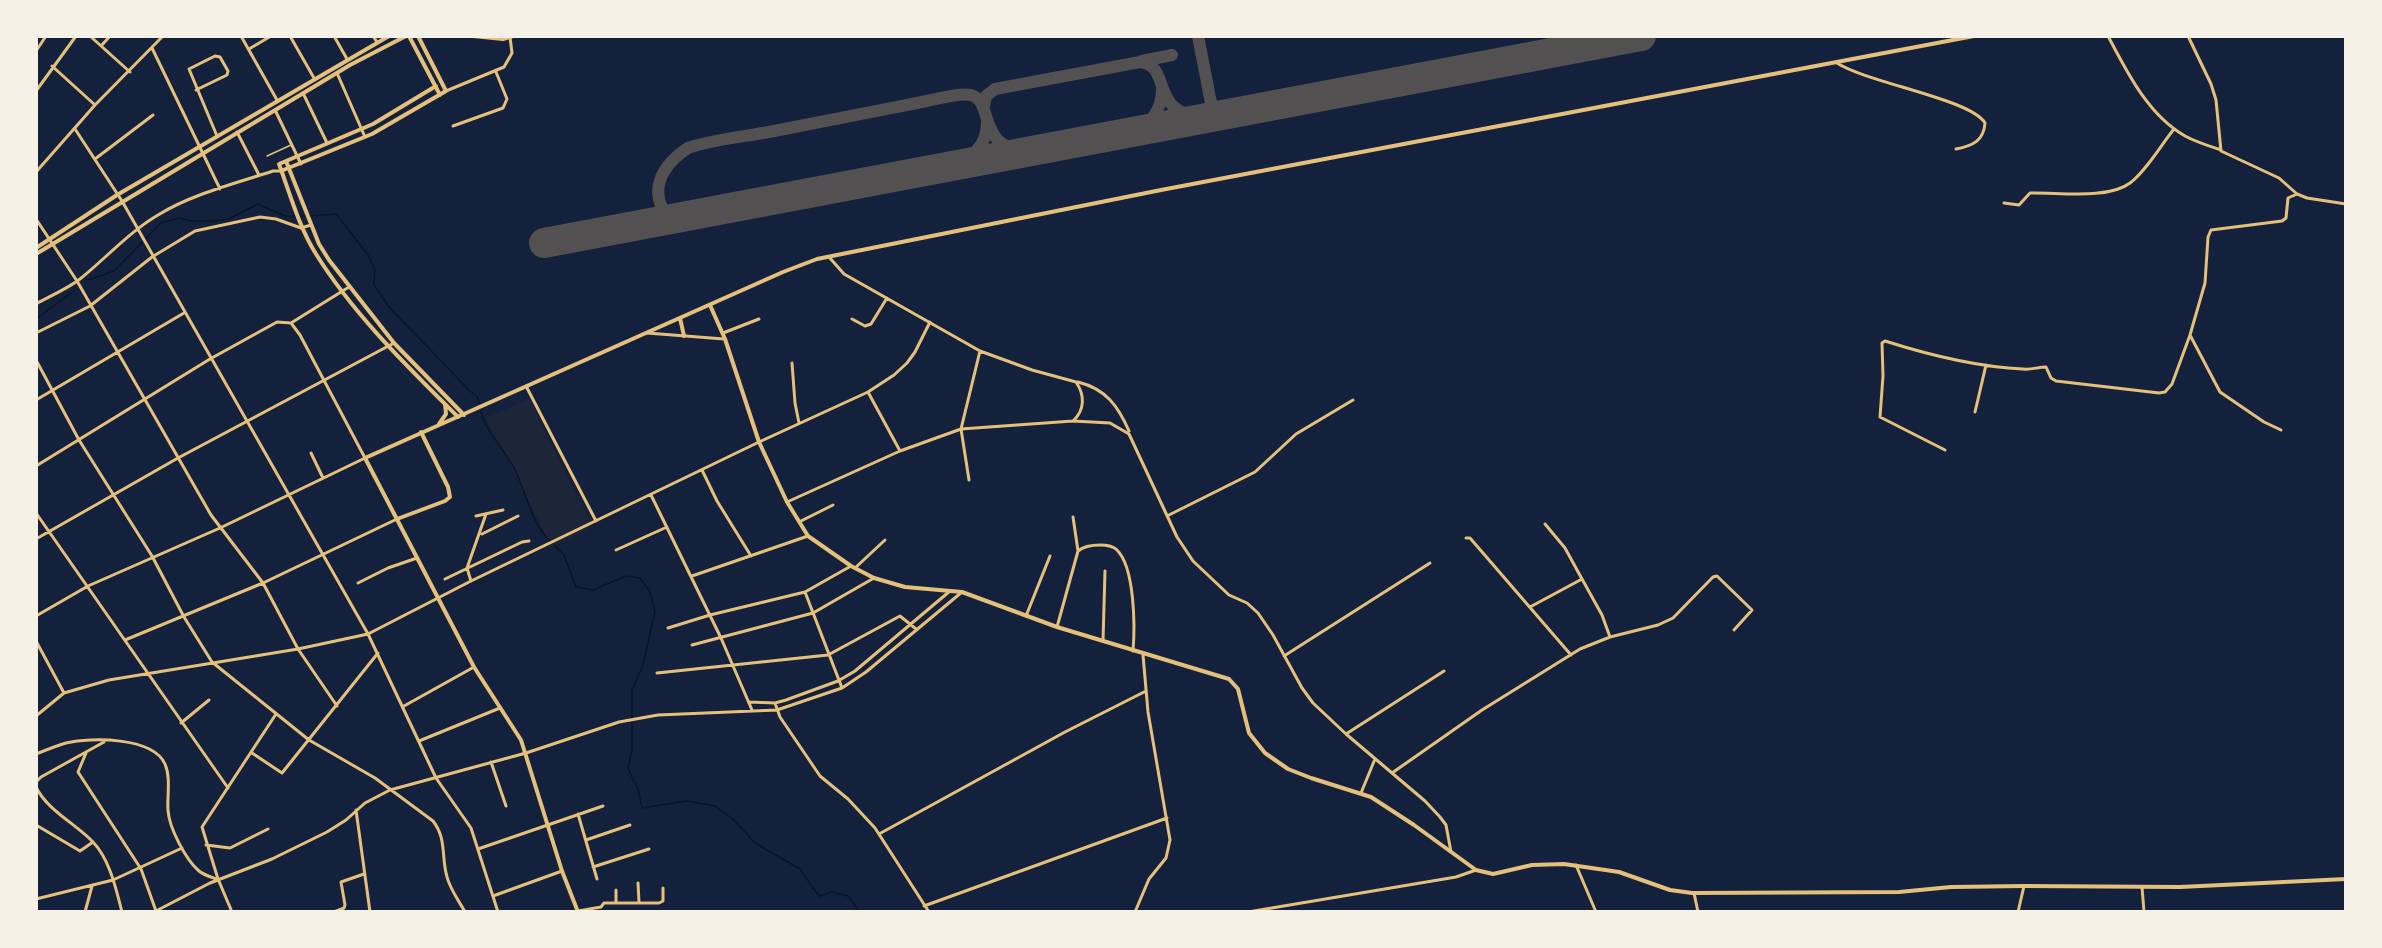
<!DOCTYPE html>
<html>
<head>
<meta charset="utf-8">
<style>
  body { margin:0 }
  #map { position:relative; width:2382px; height:948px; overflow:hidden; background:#14213d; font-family:"Source Sans 3",sans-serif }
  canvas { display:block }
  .frame { position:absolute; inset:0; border:38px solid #f6f1e7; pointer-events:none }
</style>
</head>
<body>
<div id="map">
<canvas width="2382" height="948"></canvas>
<div class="frame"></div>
</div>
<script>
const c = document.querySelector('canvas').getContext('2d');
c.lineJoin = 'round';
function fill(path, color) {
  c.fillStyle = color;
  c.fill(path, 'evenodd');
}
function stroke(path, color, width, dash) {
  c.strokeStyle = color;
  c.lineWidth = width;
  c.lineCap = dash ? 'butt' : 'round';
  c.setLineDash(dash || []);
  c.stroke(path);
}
fill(new Path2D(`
  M529,399L593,526L552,547L486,418Z`), '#1d2539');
stroke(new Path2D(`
  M310,216L336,214L368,255L375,270L374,285L389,307L470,391L477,396L479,403
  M88,280L114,271L161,223L179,218L191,221H212L229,219L258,204L285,216H305
  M36,319L75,290
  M481,411C486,433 504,448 514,468C525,489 532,524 549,540
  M554,545L564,555L576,587L593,590L626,576L640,578L650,592L655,611L643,665L632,690V749L628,768L638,790L642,808L686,801L715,806L734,820L755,843L800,869L819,896L832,892L848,896L860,912`), '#0b132b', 1.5);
stroke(new Path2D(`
  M1198,36L1211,103L1209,110L1198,118
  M1142,61L1172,55
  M1211,103L1220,111L1233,113
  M984,106L986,96L995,89L1140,62C1174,66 1146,115 1208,118
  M1128,133C1149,128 1162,111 1162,89
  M948,166C971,160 987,147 987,122
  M670,219C646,192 662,165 688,148C714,139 743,137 769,132C819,122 868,113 917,103C930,101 960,92 971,95C996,102 974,155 1037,150`), '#525050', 12);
stroke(new Path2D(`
  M544,243L1641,36`), '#525050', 30);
stroke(new Path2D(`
  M267,156L291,145`), '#e5c07b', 1.5);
stroke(new Path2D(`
  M90,36L130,72
  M241,36L277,100
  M290,36L314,78
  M334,36L347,59
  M373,36L377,42
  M2108,36C2127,72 2148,115 2185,136C2196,142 2209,146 2221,150
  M2188,36L2211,84L2216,100L2221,151L2279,178L2297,194L2307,198L2346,204
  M101,46L110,36
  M152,48L220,189
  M249,49L271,36
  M36,51L46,36
  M1837,63C1868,83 1971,99 1985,123C1984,141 1972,146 1956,149
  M52,66L95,105
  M337,73L365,137
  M196,90L227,75L228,71L220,57L215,56L189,69L217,136
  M36,91L76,36
  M446,91L504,67L512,53L510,37
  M303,93L327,143
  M275,110L301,164
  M453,126L503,108L507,99L496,72
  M75,129L122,201L368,634L436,778L471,828L498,912
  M237,132L259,175
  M95,159L153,115
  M36,172L95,105L163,36
  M2004,203L2019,205L2030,193C2057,192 2108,200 2130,183C2146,171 2161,145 2174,129
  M36,219L77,281L211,515L263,583L298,649L337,706
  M829,257L844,274L980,351L1032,370L1076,382C1085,395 1085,410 1073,421
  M36,304C50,296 67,289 80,279C105,259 129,232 158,215C192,194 234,184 273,171H281
  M852,319L865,326L871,324L887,298
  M36,333L90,306L152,257L195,231L260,217L276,219L301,228L311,225
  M647,333L724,339
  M723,333L759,319
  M2190,335L2205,283L2208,237L2211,230L2282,221L2286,218L2288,198L2297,194
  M36,360L79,440L152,556L184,617L212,662L309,740L375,778L433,821C447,839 441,856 447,877C450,889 459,901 465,912
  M792,363L795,403L799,423
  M1078,382C1106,389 1118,406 1129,431
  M526,386L596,521
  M868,392L900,451
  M36,400L184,313
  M1975,412L1986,365
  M1945,450L1880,417L1883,376L1882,343L1885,341C1929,355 1976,367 2023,369C2031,370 2038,367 2046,367L2051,378L2056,381L2159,393L2165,392L2172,384L2190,335L2220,392L2264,422L2281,430
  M311,453L323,478
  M36,466L210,359L277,322L291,323L349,287
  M702,470L717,501L751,556
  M969,480L961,429L980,351
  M651,495L721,638L752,710
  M787,502L900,451L961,429L1073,421L1110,423L1129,434L1177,537L1193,561L1229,595L1247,603L1258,613L1273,635L1302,688L1313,703L1346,734L1425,801L1440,817L1446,825L1451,852
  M36,513L228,788
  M476,516L503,510
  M1167,516L1255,472L1296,434L1353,400
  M1073,517L1078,551
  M799,522L833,505
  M482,534L518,516
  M1466,538H1470L1571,655
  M36,539L178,458L394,343
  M616,550L667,527
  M855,568L885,540
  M692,576L808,536
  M445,579L522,542L529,541
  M1582,579L1602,615L1610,637
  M471,581L467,568L486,514
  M358,583L388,568L417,558
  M805,592L842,688
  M1530,607L1582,579L1565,548L1545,524
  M36,616L88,586L220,528L365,458L300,335L291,323
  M1026,616L1050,556
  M1057,627L1078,551C1084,546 1092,545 1100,545C1106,545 1113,546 1117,550C1135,568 1135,627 1133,651
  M668,628L710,615L805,592L851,566
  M125,640L263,583L397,519
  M36,641L64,693
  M1103,641L1105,571
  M692,645L813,613L874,578
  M1284,656L1430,563
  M657,673L828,655L900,616L916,629
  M749,702L775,703L786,700L838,681L855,671L950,591
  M775,703L780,717L820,776L848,799L875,828L929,912
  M404,706L474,667
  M36,716L64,693L109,680L298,649L368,634L471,581L759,442L868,392L894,375L907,363L915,352L930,322
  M181,723L209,700
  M1346,734L1444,671
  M419,741L500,708
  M86,753L78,772L141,869L156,911
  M252,753L282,773L378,653
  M36,754C46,750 56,746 66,743C91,737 153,737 165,764C171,778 167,796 168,810C169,828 186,860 199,871C204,875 211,877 216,879
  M491,762L506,806
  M1392,773L1482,710L1580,649L1610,637L1658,625L1673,618L1713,577L1717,576L1752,610L1734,630
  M36,782L41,777L104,742
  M36,787C47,810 76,824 93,842C110,860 116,889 122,912
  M1361,793L1375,759
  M356,810L370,912
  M578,814L597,879
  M36,825L80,851L93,842
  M879,834L1065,732L1146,691
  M586,840L630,825
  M206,845L230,848L268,829
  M478,849L603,806
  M1576,865L1596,912
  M593,867L649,849
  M638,883L639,902
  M2142,887L2144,912
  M1694,893L1698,912
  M493,896L562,871
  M36,899L113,880L182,848
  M616,902V890
  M924,906L1167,818
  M578,911L601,907L604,903H659L663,901V888
  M85,912L92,886
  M154,912L210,883L272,859L327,832L346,820L365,803L390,790L526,753L619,722L658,715L777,710L842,688L866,672L962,592
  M232,912L218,879L202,827L276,714
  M334,912L344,908L345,905L341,882L364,874
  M1135,912L1149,879L1166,858L1170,840L1148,712L1143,655
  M1248,912L1456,877L1476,870
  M2018,912L2024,886`), '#e5c07b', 3);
stroke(new Path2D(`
  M409,36L440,95
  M436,86L373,124L279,164C290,194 299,227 316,254C354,315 407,366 458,417
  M286,161L319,244L329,260L394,343L464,415
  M281,171L372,134L446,91L418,36
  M710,305L725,339L759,442L787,502L808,536L851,566L874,578L905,587L962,592L1057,627L1229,679L1238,689L1249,733L1265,753L1288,769L1311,778L1371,797L1414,825L1476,870L1493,874L1532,865L1564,864L1619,872L1670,890L1692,893L1899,892L1951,887L2024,886L2180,887L2346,879
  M680,318L684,336
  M439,424L446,414L445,404
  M397,519L445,501L450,497L448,487L421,432
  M578,912L562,871L521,740L474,667L365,458L783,272L817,259L1161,190L1974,36`), '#e5c07b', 4);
stroke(new Path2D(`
  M473,36L503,39L513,36
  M36,248L117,195L389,36
  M36,254L350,65L406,36`), '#e5c07b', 4);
</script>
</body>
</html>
